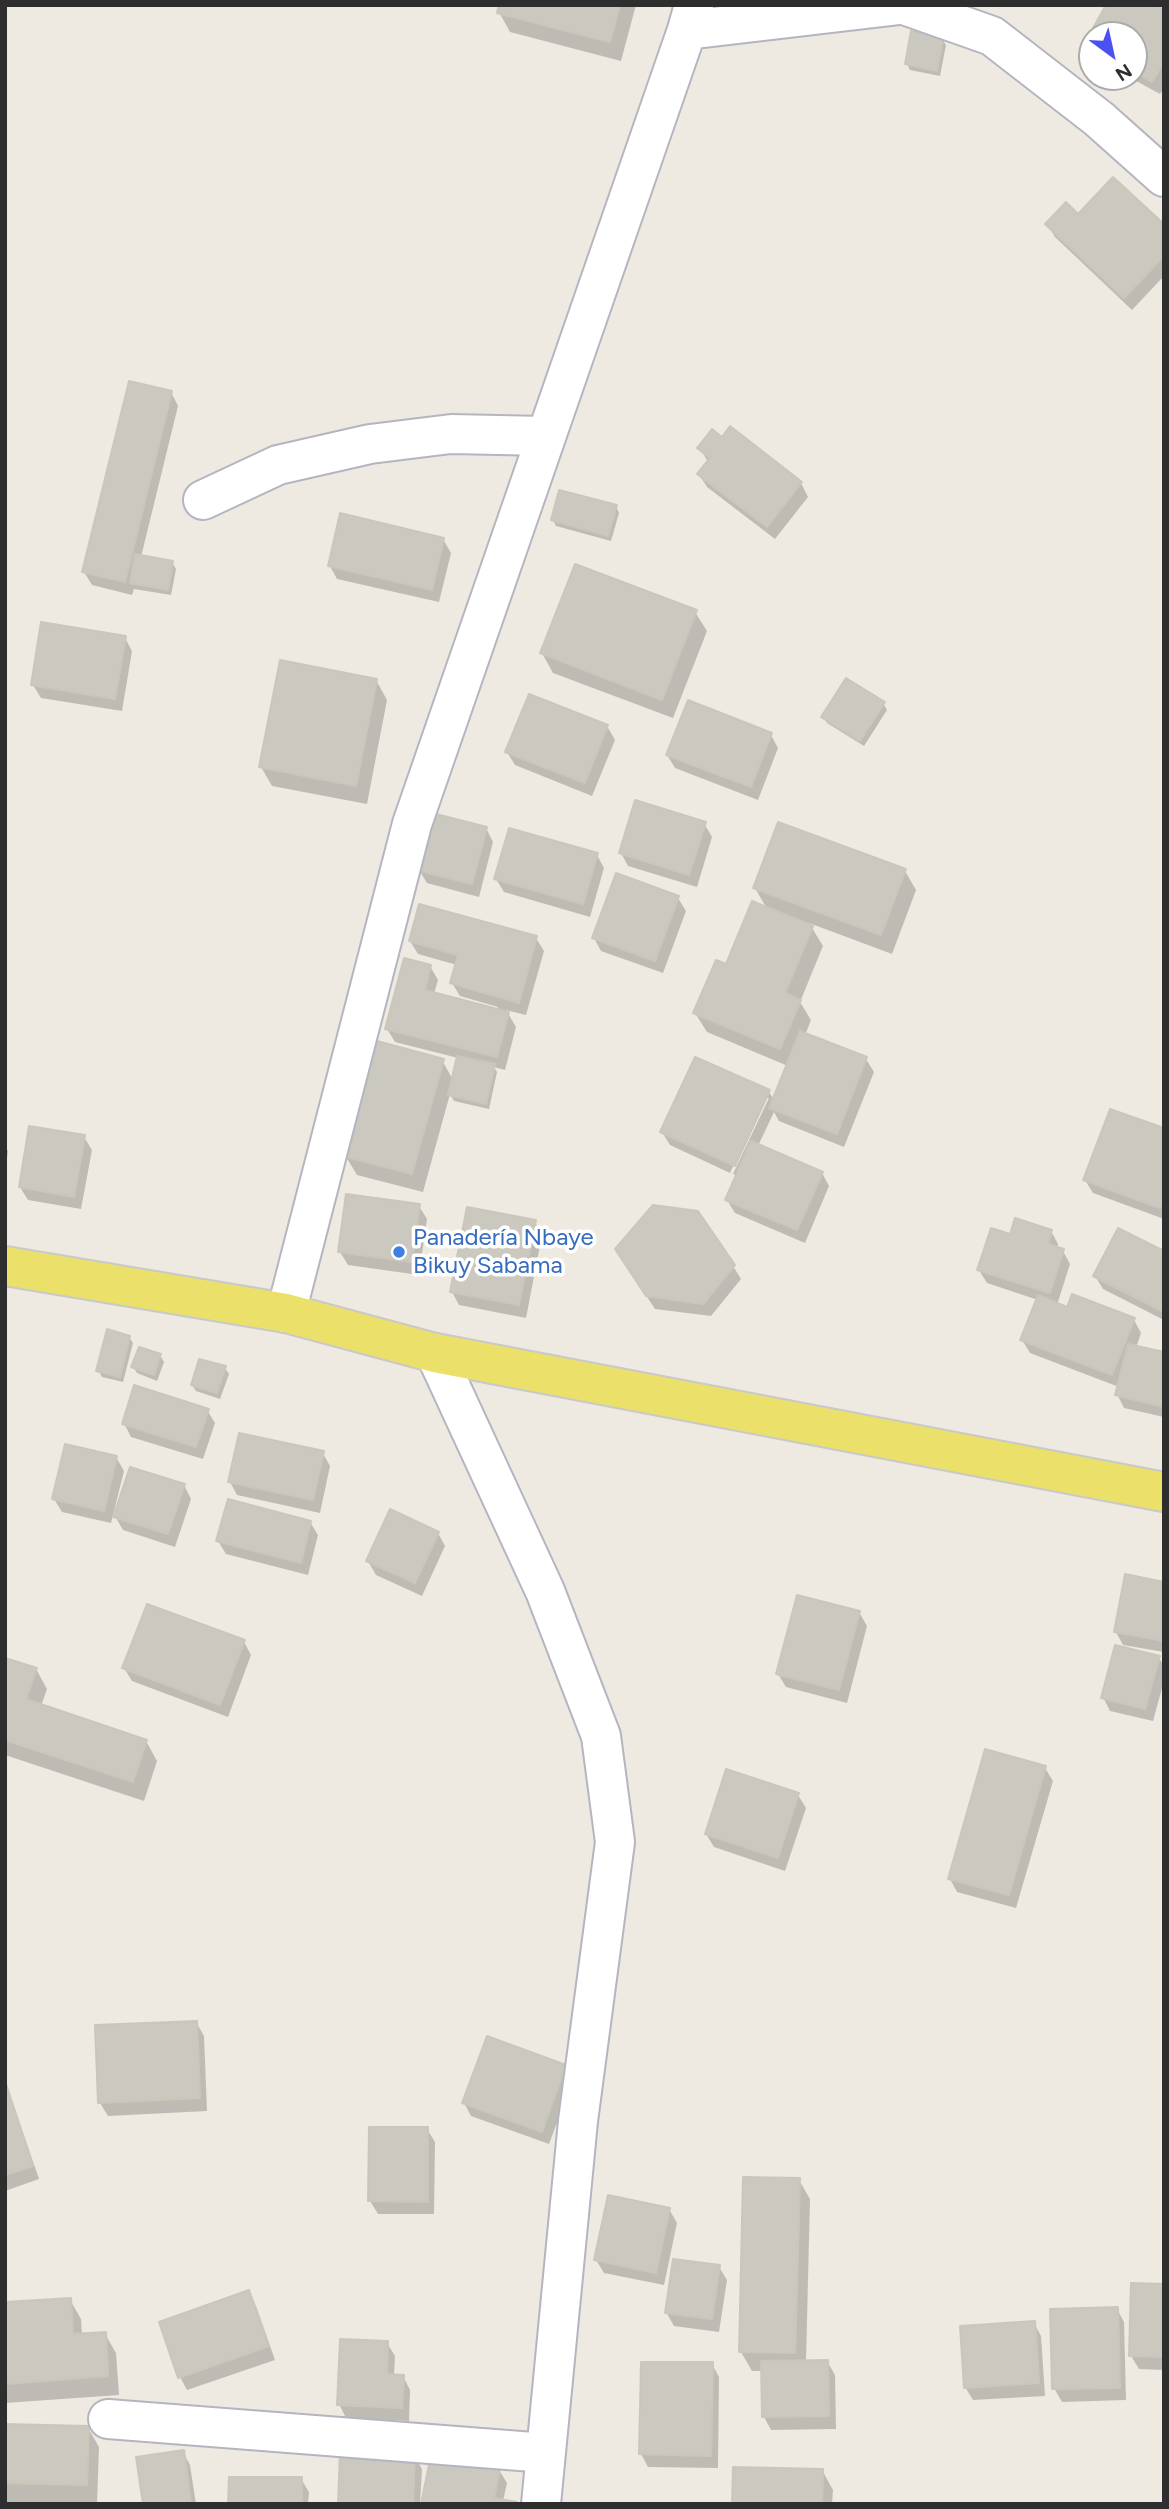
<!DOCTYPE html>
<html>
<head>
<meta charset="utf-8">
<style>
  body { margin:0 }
  #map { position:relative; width:1169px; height:2509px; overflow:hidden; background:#eeeae1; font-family:Figtree,sans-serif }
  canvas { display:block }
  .frame { position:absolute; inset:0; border:7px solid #2e2e2e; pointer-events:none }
  .north { position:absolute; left:1078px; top:21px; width:70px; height:70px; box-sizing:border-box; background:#fff; border:2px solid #ababab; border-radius:50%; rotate:147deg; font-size:19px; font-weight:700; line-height:28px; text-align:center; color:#2e2e2e }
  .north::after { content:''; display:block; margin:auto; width:24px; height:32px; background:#4a50f2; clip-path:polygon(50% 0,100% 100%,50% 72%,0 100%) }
</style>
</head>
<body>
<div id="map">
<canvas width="1169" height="2509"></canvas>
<div class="frame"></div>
<div class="north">N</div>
</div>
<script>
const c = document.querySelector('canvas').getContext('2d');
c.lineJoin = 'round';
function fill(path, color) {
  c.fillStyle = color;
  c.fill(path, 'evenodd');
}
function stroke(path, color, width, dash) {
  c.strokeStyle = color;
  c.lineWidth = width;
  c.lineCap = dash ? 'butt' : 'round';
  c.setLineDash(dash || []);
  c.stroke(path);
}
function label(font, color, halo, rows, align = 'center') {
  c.font = font + ' Figtree,sans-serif';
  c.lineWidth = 7;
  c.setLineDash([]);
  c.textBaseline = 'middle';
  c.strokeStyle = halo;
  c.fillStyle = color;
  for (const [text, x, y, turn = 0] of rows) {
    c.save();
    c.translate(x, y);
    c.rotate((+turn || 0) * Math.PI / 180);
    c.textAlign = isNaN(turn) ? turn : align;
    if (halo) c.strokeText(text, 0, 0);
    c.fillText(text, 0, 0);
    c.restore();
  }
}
fill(new Path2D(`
  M501,5H636L621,61L510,32L499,12Z
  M1108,5L1164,12V88L1160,94L1129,77H1134V35H1092V54L1086,44Z
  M942,39L946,45L940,76L910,70L907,64Z
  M1078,216L1164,227V276L1132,310L1055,237L1047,224Z
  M171,392L178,406L141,557L172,562L176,569L171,595L134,589L132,595L92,585L84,572Z
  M700,448L801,483L808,497L775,539L707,487L699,474L708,462Z
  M616,506L619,513L611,541L556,526L553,520Z
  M443,539L451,553L439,602L337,579L330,566Z
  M695,612L707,631L673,718L553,673L542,653Z
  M125,638L132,651L122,711L41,698L33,685Z
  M376,680L387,700L367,804L272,786L261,767Z
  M883,703L887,710L864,746L827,723L823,717Z
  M607,726L615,740L592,796L515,765L507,752Z
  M771,735L778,748L758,800L675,768L667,755Z
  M704,823L712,837L697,887L628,866L621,853Z
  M486,828L493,842L479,897L427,883L419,870Z
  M597,855L604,868L590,917L504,892L496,879Z
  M905,871L916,890L892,954L809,923L823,946L800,1002L811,1020L805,1035L866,1059L874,1072L844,1147L779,1121L774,1112L758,1146L822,1173L829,1186L805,1243L735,1213L727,1200L738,1176L733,1174L769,1098H765L730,1173L670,1145L662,1132L769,1092L774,1100L788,1066L707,1032L695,1013L767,909L755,888Z
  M678,898L686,911L663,973L601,951L594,938Z
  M536,938L544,951L526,1015L506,1010L516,1027L505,1070L494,1067L497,1072L489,1109L454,1101L450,1094L423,1192L357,1175L345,1155L442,1060L453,1080L458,1058L395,1042L387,1029L430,966L438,980L434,994L497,1010L498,1007L460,996L452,983L457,965L418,954L410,941Z
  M1164,1130V1219L1093,1193L1085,1180Z
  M84,1137L92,1150L81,1209L28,1200L20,1187Z
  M5,1146L8,1151L5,1174Z
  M419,1206L427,1219L419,1275L348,1265L340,1252Z
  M535,1222L542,1235L526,1318L459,1305L452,1292Z
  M1051,1231L1058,1244L1057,1249L1063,1251L1070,1264L1057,1305L1068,1309L1134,1320L1141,1333L1136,1348L1164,1354V1417L1124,1408L1117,1394L1119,1387L1030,1353L1022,1340L1038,1300L987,1283L979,1270L1011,1236Z
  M1164,1253V1320L1103,1289L1095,1276Z
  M624,1262L733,1266L741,1279L711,1316L655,1309Z
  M129,1337L133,1343L123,1382L102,1377L98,1370Z
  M160,1355L164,1362L157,1381L137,1373L133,1367Z
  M225,1368L229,1374L220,1399L196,1391L192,1385Z
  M207,1410L215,1423L203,1459L131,1437L124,1423Z
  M322,1452L330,1466L320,1513L237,1495L230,1482Z
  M116,1457L124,1471L111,1523L62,1512L54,1499Z
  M184,1485L191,1499L175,1547L123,1530L115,1516Z
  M310,1522L318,1535L308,1575L226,1554L218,1541Z
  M438,1533L445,1546L422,1596L376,1575L368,1561Z
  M1164,1583V1652L1123,1645L1116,1632Z
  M859,1612L867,1626L847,1703L786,1687L778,1674Z
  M244,1642L251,1655L228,1717L132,1681L124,1668Z
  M1159,1658L1164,1666V1681L1153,1721L1110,1711L1103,1697Z
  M5,1659L36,1669L47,1689L41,1706L146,1741L157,1761L144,1801L5,1755Z
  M1045,1768L1053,1781L1016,1908L957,1892L950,1879Z
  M798,1795L806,1808L785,1871L714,1847L706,1834Z
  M196,2022L204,2036L207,2111L108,2116L100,2103Z
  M565,2066L573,2080L549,2144L471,2116L464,2103Z
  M5,2080L39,2179L5,2191Z
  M427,2129L435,2142L434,2214H378L370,2201Z
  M799,2180L810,2199L806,2362L827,2361L835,2375L836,2429L771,2430L764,2417L763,2371H752L741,2352Z
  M669,2209L677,2223L664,2285L604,2273L596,2260Z
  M719,2267L727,2280L719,2332L674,2326L666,2312Z
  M1164,2285V2370L1139,2369L1131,2356Z
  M248,2292L256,2306L275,2360L187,2390L180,2377Z
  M70,2300L81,2319L82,2335L105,2334L116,2353L119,2395L5,2403V2304Z
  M1117,2309L1124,2322L1126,2400L1062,2402L1054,2388Z
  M1034,2323L1041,2336L1045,2396L973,2400L965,2387Z
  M387,2343L395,2356L394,2376H403L410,2390L409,2421L346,2418L339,2404Z
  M712,2364L719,2377L718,2468L648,2467L641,2454Z
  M5,2426L88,2428L99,2447L97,2504L5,2502Z
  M183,2452L190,2465L196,2504H145Z
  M414,2456L422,2469L420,2504H339Z
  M499,2470L507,2483L503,2501L422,2504Z
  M822,2470L833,2490L832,2504H734Z
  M301,2479L309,2492L308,2504H230Z`), '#0003');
const building = new Path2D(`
  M499,5H620L610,42L497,13Z
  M1106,5H1155L1164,10V62L1152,82L1134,72V35H1092V48L1084,44Z
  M911,31L943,38L937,71L905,64Z
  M1113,177L1164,224V256L1124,298L1045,224L1066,202L1078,214Z
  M129,381L172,391L125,582L82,572Z
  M730,426L802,482L767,527L697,474L710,458L697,448L712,429L722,437Z
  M559,490L617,505L608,536L551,520Z
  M340,513L444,538L432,590L328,566Z
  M135,554L173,561L168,590L130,583Z
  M575,564L697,610L662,700L540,653Z
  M41,622L126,636L115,699L31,685Z
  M280,660L377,679L356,786L259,767Z
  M846,678L885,702L860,741L821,717Z
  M529,694L608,725L585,783L505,752Z
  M688,700L772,733L751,787L666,755Z
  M635,800L706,822L689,875L619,853Z
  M432,813L487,827L472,884L417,870Z
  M778,822L906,869L881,935L753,888Z
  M509,828L598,853L583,904L494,879Z
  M616,873L679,896L655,961L592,938Z
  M752,901L813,926L785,993L801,1000L780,1049L693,1013L716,960L726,964Z
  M419,904L537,936L519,1003L450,983L458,955L409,941Z
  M404,958L431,965L425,990L509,1012L497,1057L385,1029Z
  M800,1031L867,1057L837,1134L769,1108Z
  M366,1038L444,1059L412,1174L343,1156Z
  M457,1056L495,1064L486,1104L448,1095Z
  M695,1057L770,1090L735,1166L660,1132Z
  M1110,1109L1164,1128V1197L1160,1208L1083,1180Z
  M29,1126L85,1135L74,1197L19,1187Z
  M751,1141L823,1172L797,1230L725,1200Z
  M346,1194L420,1204L412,1262L338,1252Z
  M653,1205L698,1211L735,1265L703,1304L646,1296L615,1249Z
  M467,1207L536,1220L519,1305L450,1292Z
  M1015,1218L1052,1230L1048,1244L1064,1249L1050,1293L977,1270L991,1228L1010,1234Z
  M1118,1228L1164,1251V1312L1093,1276Z
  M1072,1294L1135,1318L1112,1375L1020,1340L1038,1295L1067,1307Z
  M107,1329L130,1336L120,1377L96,1371Z
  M1128,1344L1164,1352V1407L1115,1395Z
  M139,1347L161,1354L154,1375L131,1367Z
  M199,1359L226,1366L217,1393L191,1385Z
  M134,1385L209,1409L196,1447L122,1424Z
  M239,1433L324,1451L313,1500L228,1482Z
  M65,1444L117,1456L104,1511L52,1499Z
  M130,1467L185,1484L168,1534L113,1517Z
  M228,1499L311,1521L301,1563L216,1541Z
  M390,1509L439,1532L415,1583L366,1561Z
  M1125,1574L1164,1582V1641L1114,1632Z
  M797,1595L860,1611L839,1690L776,1674Z
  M147,1604L245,1640L220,1705L122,1668Z
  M1115,1645L1160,1656L1145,1709L1101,1698Z
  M5,1658L37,1668L26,1699L147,1740L133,1782L5,1740Z
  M985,1749L1046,1766L1009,1895L948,1879Z
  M726,1769L799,1793L778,1858L705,1834Z
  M197,2021L200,2098L98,2103L95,2025Z
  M487,2036L566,2065L542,2132L462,2103Z
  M5,2081L33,2166L5,2175Z
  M369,2127H428V2202L368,2201Z
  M743,2177L800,2178L795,2353L739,2352Z
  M608,2195L670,2208L656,2273L594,2260Z
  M673,2259L720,2265L712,2319L665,2313Z
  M1131,2283L1164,2284V2357L1129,2356Z
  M249,2290L269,2346L178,2378L159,2322Z
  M71,2298L73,2334L106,2332L108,2376L5,2384V2302Z
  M1118,2307L1120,2388L1052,2389L1050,2309Z
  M1035,2321L1039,2383L964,2388L960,2326Z
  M340,2339L388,2341L387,2374L404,2375L402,2408L337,2405Z
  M828,2360L829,2416L762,2417L761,2361Z
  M641,2362H713L711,2456L639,2454Z
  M5,2424L89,2426L87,2485L5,2483Z
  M184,2450L191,2504H143L136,2457Z
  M340,2452L415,2454L413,2504H338Z
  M431,2455L500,2469L494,2498L517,2502L516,2504H421Z
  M733,2467L823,2469L822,2504H732Z
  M229,2477H302V2504H228Z`);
fill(building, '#cac8bf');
stroke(building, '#cac7ba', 2);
const minor = new Path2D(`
  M904,5L992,36L1099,119L1164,177
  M687,30L900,5
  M203,500L278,465L370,444L451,434L545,436
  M286,1313L412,824L687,30L694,5
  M435,1353L545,1591L601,1736L615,1842L578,2121L541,2504
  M108,2419L546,2453`);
const major = new Path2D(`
  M5,1266L286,1313L435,1353L1164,1492`);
stroke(minor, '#b4b5c0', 42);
stroke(major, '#c9c9c9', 42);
stroke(minor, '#fff', 38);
stroke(major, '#ebe069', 38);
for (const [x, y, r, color] of [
  [399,1252,7,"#3f7fe0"]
]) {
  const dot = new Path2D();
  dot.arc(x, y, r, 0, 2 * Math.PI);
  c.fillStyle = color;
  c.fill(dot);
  stroke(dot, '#fff', 2.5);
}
label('24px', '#366cbe', '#fff', [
  ["Panadería Nbaye",413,1238],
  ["Bikuy Sabama",413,1266]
], 'left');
</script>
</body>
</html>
